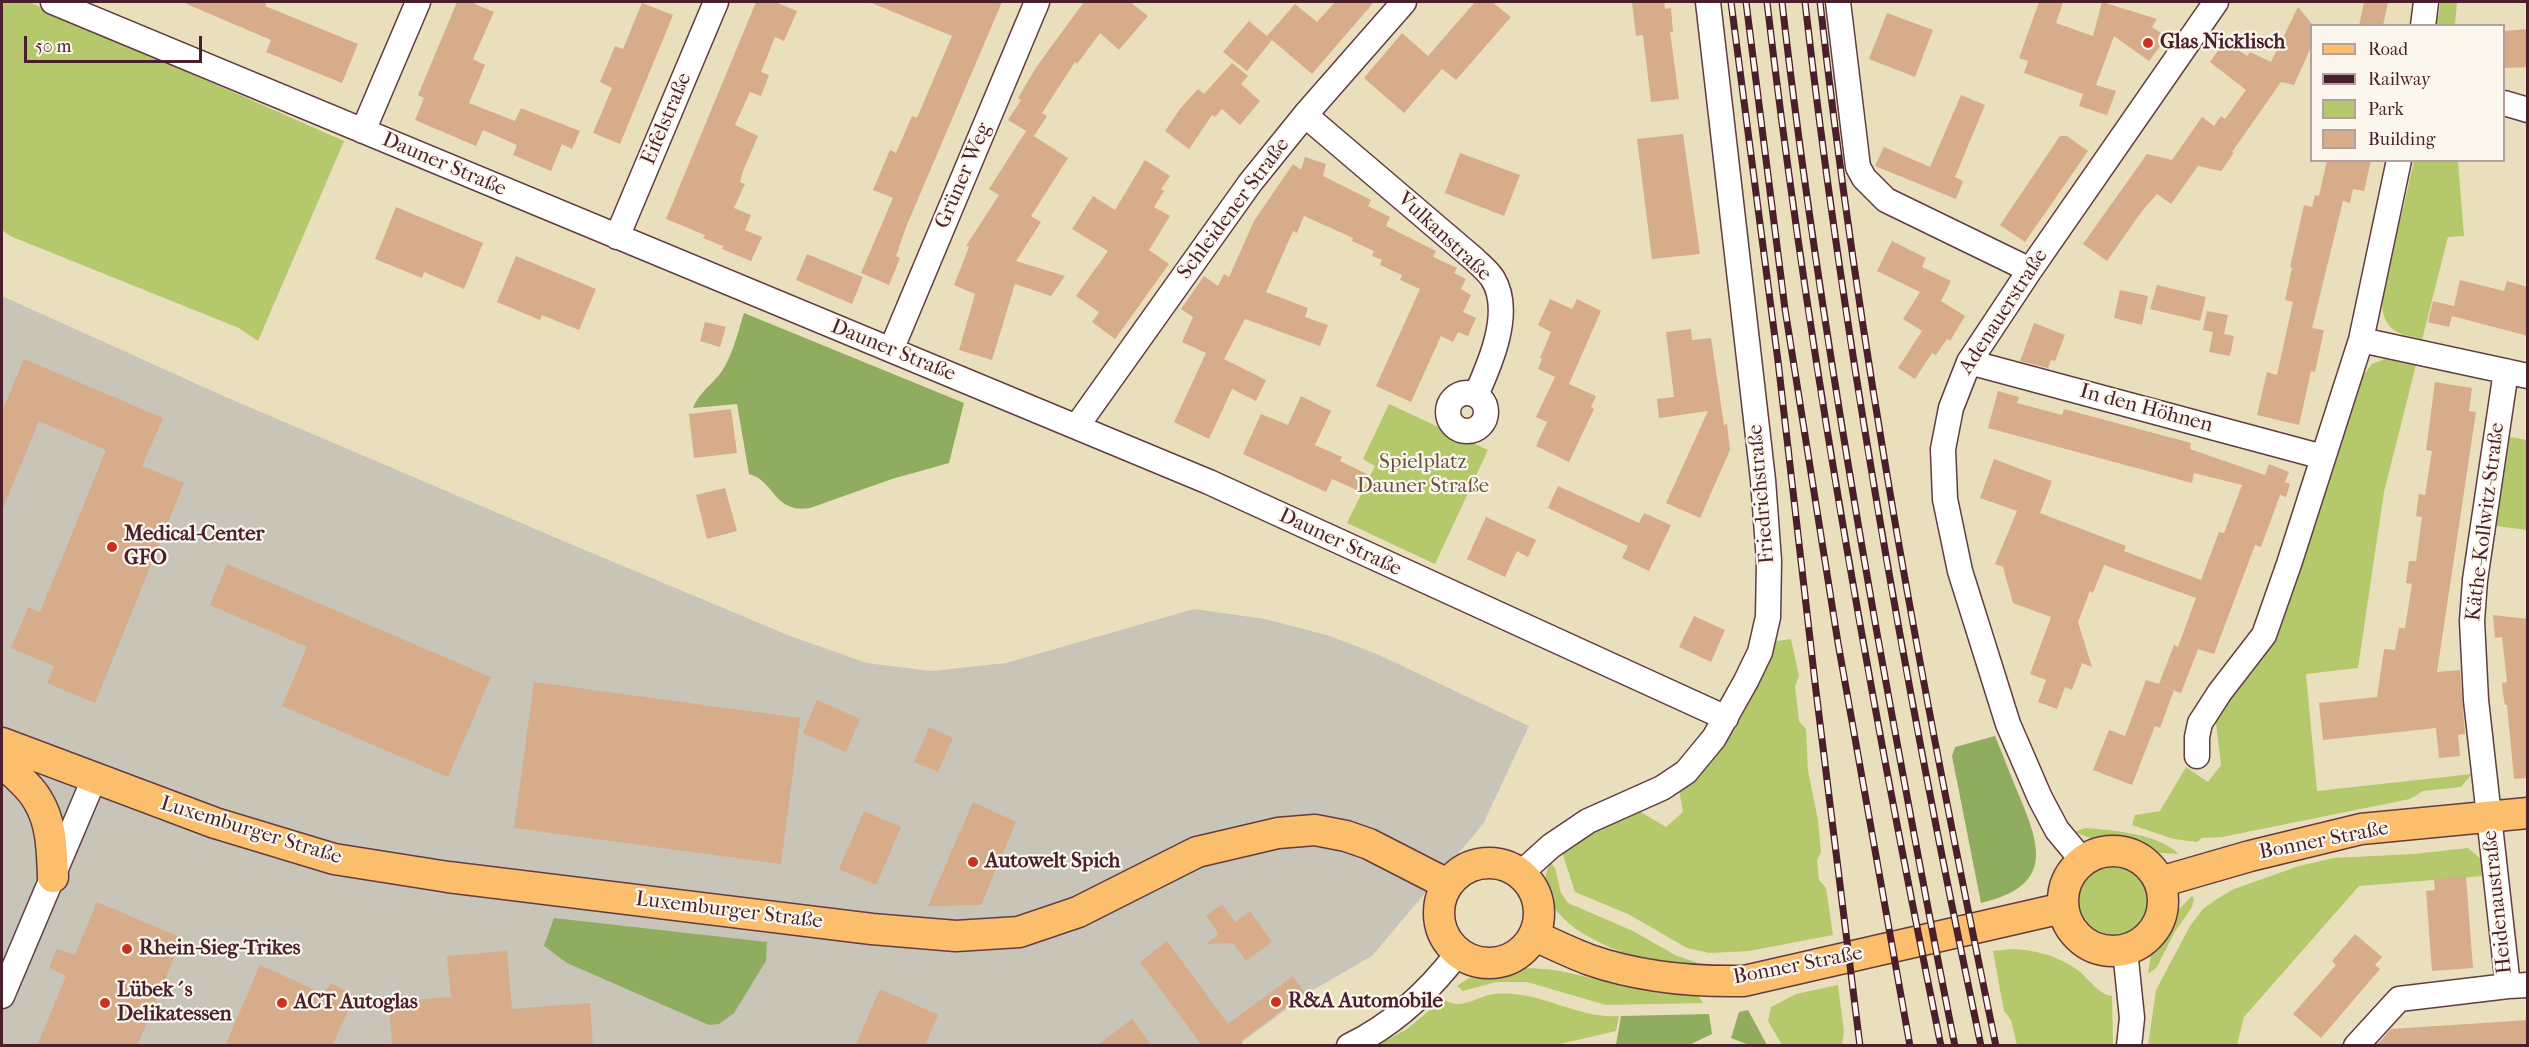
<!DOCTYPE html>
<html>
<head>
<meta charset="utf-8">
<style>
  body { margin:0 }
  #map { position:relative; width:2529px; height:1047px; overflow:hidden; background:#eadfbc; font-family:"IM FELL French Canon",serif }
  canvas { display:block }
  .frame { position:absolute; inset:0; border:3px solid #4a1f2b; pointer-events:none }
  .legend { position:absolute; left:2310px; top:24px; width:195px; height:138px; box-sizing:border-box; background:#fbf7ec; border:2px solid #b4a19f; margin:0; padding:8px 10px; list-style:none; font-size:18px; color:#4a1f2b }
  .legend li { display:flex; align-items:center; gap:12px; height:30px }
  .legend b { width:30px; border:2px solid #b4a19f }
  .scale { position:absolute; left:24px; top:36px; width:178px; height:27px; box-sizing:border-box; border:3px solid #4a1f2b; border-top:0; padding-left:8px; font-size:18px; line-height:21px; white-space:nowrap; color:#4a1f2b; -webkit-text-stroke:4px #fbf7ec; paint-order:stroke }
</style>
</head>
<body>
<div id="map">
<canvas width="2529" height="1047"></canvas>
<div class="frame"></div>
<ul class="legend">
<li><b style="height:8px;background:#fabe6d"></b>Road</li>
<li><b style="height:8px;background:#4a1f2b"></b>Railway</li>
<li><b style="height:16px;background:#b5c86b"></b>Park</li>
<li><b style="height:16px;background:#d7ac8a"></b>Building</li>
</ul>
<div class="scale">50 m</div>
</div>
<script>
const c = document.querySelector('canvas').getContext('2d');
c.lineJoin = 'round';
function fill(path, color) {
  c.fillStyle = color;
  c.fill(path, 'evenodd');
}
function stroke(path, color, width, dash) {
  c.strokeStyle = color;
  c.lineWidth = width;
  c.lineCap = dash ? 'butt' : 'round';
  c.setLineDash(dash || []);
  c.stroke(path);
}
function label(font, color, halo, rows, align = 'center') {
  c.font = font + ' "IM FELL French Canon",serif';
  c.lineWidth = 4.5;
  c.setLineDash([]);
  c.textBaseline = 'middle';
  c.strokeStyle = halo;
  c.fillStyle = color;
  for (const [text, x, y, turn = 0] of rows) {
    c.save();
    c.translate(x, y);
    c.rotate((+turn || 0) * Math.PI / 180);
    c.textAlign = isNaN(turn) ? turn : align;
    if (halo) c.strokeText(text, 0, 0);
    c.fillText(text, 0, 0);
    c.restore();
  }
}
fill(new Path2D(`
  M2,296L228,398L580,548L790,636L867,663L931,671L1006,663L1194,609L1265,619L1330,636L1379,655L1529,726L1483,824L1372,956L1311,991L1238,1045L2,1046Z`), '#c8c4b8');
fill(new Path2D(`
  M2,2H29L344,141L258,341L239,328L10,236L2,230Z
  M2440,2H2457L2455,25L2431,26L2432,20L2439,15Z
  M2414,161H2458L2464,236L2448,237L2422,340C2415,337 2406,336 2399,333C2371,319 2385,282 2391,259L2385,249L2392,224L2401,218Z
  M2385,359L2416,365L2384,492L2358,668L2306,674L2317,791L2472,774L2461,787L2423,791L2410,799L2222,837L2202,838L2197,842L2174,839L2132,825L2135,815L2160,811L2186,767L2208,782L2221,765L2215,715L2276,631L2356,385L2372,364Z
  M1389,404L1488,450L1435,564L1347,523L1375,466L1363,459Z
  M2510,437L2527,440V530L2496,526Z
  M1791,639L1799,676L1795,686L1799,721L1806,729L1808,771L1818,820L1821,852L1817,860L1819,880L1826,888L1833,935L1749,951L1709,953L1687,948L1628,914L1575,892L1561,849L1584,834L1639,811L1666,827L1683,812L1679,789C1734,746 1750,707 1771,642Z
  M2085,828C2112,830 2159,834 2179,854L2159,853L2145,845L2121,837L2093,839L2074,832Z
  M2468,848L2481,859L2483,876L2359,886L2244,1017L2237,1045L2148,1046L2156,990L2190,926L2203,909L2217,899L2234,889L2299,866L2334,858L2414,854Z
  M2075 900a38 38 0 1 1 76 0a38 38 0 1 1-76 0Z
  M1550,862L1555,868L1561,893L1568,903L1633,931L1675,955L1701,964L1700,966C1686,965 1672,965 1658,962C1616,954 1524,919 1550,862Z
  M2192,896L2194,899L2192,907L2174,933L2157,967L2148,974L2151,954L2169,932L2179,909Z
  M2012,949C2036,950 2059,956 2079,971C2089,979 2099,995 2112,996L2113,1045H2017L2011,1020L2004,1011L1993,951Z
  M1521,968C1564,967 1599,982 1641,990C1659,994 1679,994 1697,994L1703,1003L1606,1005L1527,982H1496L1463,991L1457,986L1469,978L1504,975Z
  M1838,985L1844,1031L1842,1045H1782L1768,1021L1771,1007L1796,994Z
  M1493,994C1540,989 1576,1019 1619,1016L1616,1031L1556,1045H1378L1407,1029L1443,999C1460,1011 1474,998 1493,994Z`), '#b5c86b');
fill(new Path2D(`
  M744,313L964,403L949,463L892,479L810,508C774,514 775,481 749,474L737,404L693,408C698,393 713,384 722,371C733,354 738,332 744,313Z
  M1995,736C2003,755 2010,774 2018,793C2041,847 2054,886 1981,903L1952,756L1955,747Z
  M554,918L767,942L766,961L734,1013L719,1024L709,1025L567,963L544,946Z
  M1748,1010L1767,1045H1749L1731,1038L1739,1012Z
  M1709,1014L1712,1034L1689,1045H1616L1621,1016Z`), '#90ac5f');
fill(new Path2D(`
  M182,2H267L265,6L358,44L342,83L266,52L271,40Z
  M457,2H470L494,12L473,59L485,65L469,103L515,121L521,108L580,131L572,149L562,144L551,171L513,155L517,145L483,130L476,146L415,120L424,98L418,95Z
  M756,2H775L797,11L784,41L775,37L761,72L769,75L761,96L750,92L735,125L758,136L743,171L740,182L745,184L734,208L751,215L745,230L762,237L751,261L722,249L723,246L703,238L705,235L666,219Z
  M869,2H1002L906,227L896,256L900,258L889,285L861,273L893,198L873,190L890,150L896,153L912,116L917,118L952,36Z
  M1084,2H1130L1148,16L1119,50L1100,33L1077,64L1075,62L1042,113L1047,116L1034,136L1008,120L1021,100L1018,98L1037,66Z
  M1335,2H1374L1312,74L1272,40L1247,71L1223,52L1249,21L1267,36L1295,4L1317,22Z
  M1475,2H1492L1511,17L1456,80L1442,69L1404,113L1364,78L1402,33L1428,56Z
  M1632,2H1664L1665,9L1671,8L1673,32H1670L1679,99L1651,102L1643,35L1636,36Z
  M2039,2H2063L2056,23L2093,36L2102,2L2157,19L2152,27L2167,37L2149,61L2114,36L2096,85L2116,91L2107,115L2079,106L2083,94L2024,73L2028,61L2019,58Z
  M2364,2H2388L2383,26H2359Z
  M642,3L673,15L620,144L593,133L612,88L600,82L615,46L623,49Z
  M2298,7L2312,24V45L2294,85L2281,82L2232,152L2234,153L2221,171L2198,166L2171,204L2157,194L2142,211L2107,261L2083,244L2147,154L2172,160L2202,117L2214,126L2221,116L2225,119L2246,90L2210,62L2225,41L2247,56L2250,52L2271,62Z
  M1887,13L1933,30L1915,77L1869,59Z
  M2528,29V67L2504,68V31Z
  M1232,63L1248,76L1241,84L1260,101L1240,125L1222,109L1215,117L1212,115L1189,149L1165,131L1180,109L1198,89L1204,94Z
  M1961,95L1985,105L1955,177L1963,181L1956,199L1875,166L1884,147L1930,167Z
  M1026,131L1068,158L1031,216L1041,222L1016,261L1065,276L1051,296L1015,284L992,360L959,350L975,294L954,285L969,247L966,246L999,195L989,189Z
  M1683,134L1700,254L1652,259L1637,139Z
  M2060,136H2067L2088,151L2025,242L2000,225Z
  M1460,153L1520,175L1504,216L1445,193Z
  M1305,157L1326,164L1323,176L1371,200L1368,206L1390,217L1386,226L1436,251L1433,257L1457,268L1454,273L1466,279L1461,289L1471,295L1463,312L1476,318L1468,336L1458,332L1453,342L1441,336L1411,402L1376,386L1420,289L1400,280L1402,275L1380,265L1382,260L1372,256L1374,251L1352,241L1353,238L1304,216L1297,233L1293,231L1266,292L1308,308L1305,317L1328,325L1320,346L1245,319L1224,359L1266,380L1256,401L1232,389L1209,439L1174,422L1206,353L1182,342L1193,317L1181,309L1204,276L1218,286L1224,274L1229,277L1254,221L1293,164L1301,170Z
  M1145,160L1170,176L1161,189L1164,191L1154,207L1170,216L1149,250L1169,264L1115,339L1092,322L1099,312L1076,296L1108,251L1072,229L1093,196L1115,210Z
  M2327,160H2371L2364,191L2353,189L2350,203L2343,201L2312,328L2324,330L2315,372L2311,371L2299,425L2257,415L2267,372L2277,375L2293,302L2285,300L2292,268L2290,267L2304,205L2312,207L2315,195L2319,196Z
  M396,207L483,243L464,289L424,272L422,278L375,259Z
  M1892,241L1926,258L1922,267L1951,281L1941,301L1965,316L1950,341L1947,339L1936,355L1932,353L1915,379L1898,368L1922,331L1903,319L1920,292L1877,271Z
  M807,254L863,277L852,304L796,280Z
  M516,256L596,289L579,330L542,315L540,320L497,302Z
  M2460,280L2504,291L2507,281L2528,287V336L2452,316L2449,327L2428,322L2433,301L2454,306Z
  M2157,285L2206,297L2200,321L2150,309Z
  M2120,290L2148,296L2142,325L2114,318Z
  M1550,299L1572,309L1577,299L1601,311L1569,384L1596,396L1591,407L1594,409L1569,462L1536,446L1547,422L1536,417L1555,377L1538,369L1542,359L1540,358L1551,332L1538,325Z
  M2207,311L2228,315L2224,334L2234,336L2230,356L2209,352L2213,332L2203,330Z
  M705,322L726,327L720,347L700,341Z
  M2034,323L2065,335L2055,361L2051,360L2048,368L2020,361Z
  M1691,329L1692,340L1711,338L1724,425L1727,424L1730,450L1700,518L1666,503L1708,411L1659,418L1657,399L1674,397L1666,332Z
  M24,359L163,418L142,466L184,483L95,703L47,683L54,666L11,648L28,607L40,612L106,450L39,421L2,510V412Z
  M2435,382L2472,388L2469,411L2476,412L2437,672L2460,670L2465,734L2458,735L2460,756L2439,758L2436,728L2323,740L2319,703L2377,697L2384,649L2395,650L2399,628H2405L2412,584L2406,583L2409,561H2416L2422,517L2416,516L2419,494L2425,495L2432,451L2426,450Z
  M1998,391L2019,397L2017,403L2062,415L2064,409L2191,443L2190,449L2265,475L2269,464L2289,472L2285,482L2290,484L2286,497L2280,495L2261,547L2255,545L2214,654L2198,649L2181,693L2159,685L2174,690L2160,728L2155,726L2132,785L2093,770L2109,730L2125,736L2146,680L2159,684L2174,645L2178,647L2196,598L2104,565L2093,593L2090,591L2078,622L2092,667L2082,663L2072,690L2065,687L2057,709L2038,702L2046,680L2030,674L2051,617L2013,603L2003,567L1995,564L2017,511L1980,498L1994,459L2052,481L2040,513L2126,546L2124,551L2201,580L2219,532L2224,533L2242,485L2194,473L2192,483L1988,428Z
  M1301,396L1331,411L1315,445L1342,457L1340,461L1367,474L1359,491L1332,479L1326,492L1243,454L1261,414L1288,425Z
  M731,409L737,453L694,458L689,414Z
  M1558,486L1639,523L1644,513L1671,525L1649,571L1622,558L1628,546L1548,508Z
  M725,488L737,531L707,539L696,495Z
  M1486,517L1536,540L1528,557L1517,551L1505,577L1467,559Z
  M227,564L491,677L448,777L282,706L307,647L210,605Z
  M2493,615L2528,619V778L2514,779L2507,705H2505L2503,694L2502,683L2507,682L2502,637L2495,638Z
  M1694,616L1725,630L1711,662L1679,647Z
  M534,682L800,718L781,864L514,828Z
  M817,700L860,719L846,752L803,733Z
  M929,727L953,738L938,772L914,762Z
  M973,802L1016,822L981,905L928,906Z
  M864,811L901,827L876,885L839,869Z
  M2466,877L2473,968L2432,971L2426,891L2435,890L2434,879Z
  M97,902L182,938L158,997L137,1046H37L66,976L49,968L57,949L75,955Z
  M1222,904L1235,922L1250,911L1272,942L1246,961L1233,943L1206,944L1219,934L1206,916Z
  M2355,934L2382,957L2375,965L2380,969L2321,1038L2293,1014L2336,965L2332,961Z
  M1167,941L1228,1024L1293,976L1305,993L1241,1041L1244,1046H1199L1201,1044L1140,962Z
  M507,951L512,1009L590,1003L593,1046H392L389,1002L451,997L447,956Z
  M260,965L324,994L331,983L355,996L332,1046H225Z
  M880,989L938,1015L925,1046H855Z
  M1132,1019L1152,1046H1096Z
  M2528,1020V1046H2376L2391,1029Z`), '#d7ac8a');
const minor = new Path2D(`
  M53,2L1209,482L1726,718
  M1838,2L1858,167L1864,178L1886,200L2030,270
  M2423,26L2426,2
  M2504,103L2528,110
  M1305,115L1474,259C1480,265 1488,271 1493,279C1513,312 1490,364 1476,395
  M363,131L418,2
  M617,237L716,2
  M2361,340L2528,376
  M891,350L1037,2
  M1969,362L2323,457
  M2506,371L2475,580L2472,621L2476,700L2508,986L2528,985
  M1448 412a19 19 0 1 1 38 0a19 19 0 1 1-38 0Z
  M1077,426L1250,183L1305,115L1404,2
  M2197,756V737L2200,723L2220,692L2264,635L2289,564L2361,340L2399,160
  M2082,860L2057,830L2040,798L2008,724L1960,571L1945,499L1943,449L1951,408L1969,362L2030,270L2216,2
  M1521,873L1551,846L1588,821L1662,788L1686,772L1714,738L1746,681L1760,652L1768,617L1769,561L1763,480L1708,2
  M2125,950L2132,1018L2129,1046
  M2,996L94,779
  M1349,1046C1393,1025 1429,991 1458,953
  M2356,1046L2399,999L2508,986`);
const major = new Path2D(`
  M2,743L215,823L334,859L448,877L872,929L956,936L1019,932L1078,912L1197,852L1278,833L1315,830L1346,836L1369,844L1447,884
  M2,762C13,773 29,785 37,799C52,822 52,851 53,877
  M2063 901a50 50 0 1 1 100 0a50 50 0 1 1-100 0Z
  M1439 913a50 50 0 1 1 100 0a50 50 0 1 1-100 0Z
  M2160,882L2250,856L2361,829L2528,813
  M1535,936C1553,944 1571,953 1590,960C1639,977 1692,982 1744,981L2063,908`);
stroke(minor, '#623c41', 27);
stroke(major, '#623c41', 33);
stroke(minor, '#fff', 24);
stroke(major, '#fabe6d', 30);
const rail = new Path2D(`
  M1731,2L1778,361L1816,691L1860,1046
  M1746,2L1785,309L1838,643L1910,1046
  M1767,2C1808,352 1870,700 1941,1046
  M1782,2C1806,213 1840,423 1877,633C1902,770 1927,908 1955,1046
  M1805,2C1845,352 1908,701 1981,1046
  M1820,2C1859,352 1924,700 1996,1046`);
stroke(rail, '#4a1f2b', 7);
stroke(rail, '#fbf7ec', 4.5, [14]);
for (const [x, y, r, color] of [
  [2148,43,6,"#c8321e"],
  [112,547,6,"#c8321e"],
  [973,862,6,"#c8321e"],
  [127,949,6,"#c8321e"],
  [1276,1002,6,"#c8321e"],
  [105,1003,6,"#c8321e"],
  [282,1003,6,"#c8321e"]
]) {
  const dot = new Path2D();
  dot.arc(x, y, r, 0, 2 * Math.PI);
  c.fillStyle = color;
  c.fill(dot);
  stroke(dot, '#fbf7ec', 2);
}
label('bold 21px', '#4a1f2b', '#fbf7ec', [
  ["Glas Nicklisch",2160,43],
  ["Medical-Center",124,535],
  ["GFO",124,559],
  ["Autowelt Spich",985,862],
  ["Rhein-Sieg-Trikes",139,949],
  ["Lübek´s",117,991],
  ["Delikatessen",117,1015],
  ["R&A Automobile",1288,1002],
  ["ACT Autoglas",294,1003]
], 'left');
label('21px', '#4a1f2b', '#fbf7ec', [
  ["Eifelstraße",667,119,-67],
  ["Dauner Straße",444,165,23],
  ["Grüner Weg",964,176,-67],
  ["Schleidener Straße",1234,209,-53],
  ["Vulkanstraße",1444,237,43],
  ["Adenauerstraße",2004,312,-57],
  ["Dauner Straße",893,351,22],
  ["In den Höhnen",2146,409,15],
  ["Friedrichstraße",1762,494,-95],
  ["Käthe-Kollwitz-Straße",2486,522,-83],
  ["Dauner Straße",1340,543,25],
  ["Luxemburger Straße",251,831,17],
  ["Bonner Straße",2324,841,-11],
  ["Heidenaustraße",2498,902,-96],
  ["Luxemburger Straße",729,911,7],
  ["Bonner Straße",1798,966,-11]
]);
label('21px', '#6a523e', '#fbf7ec', [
  ["Spielplatz",1423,463],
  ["Dauner Straße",1423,487]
]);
</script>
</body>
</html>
